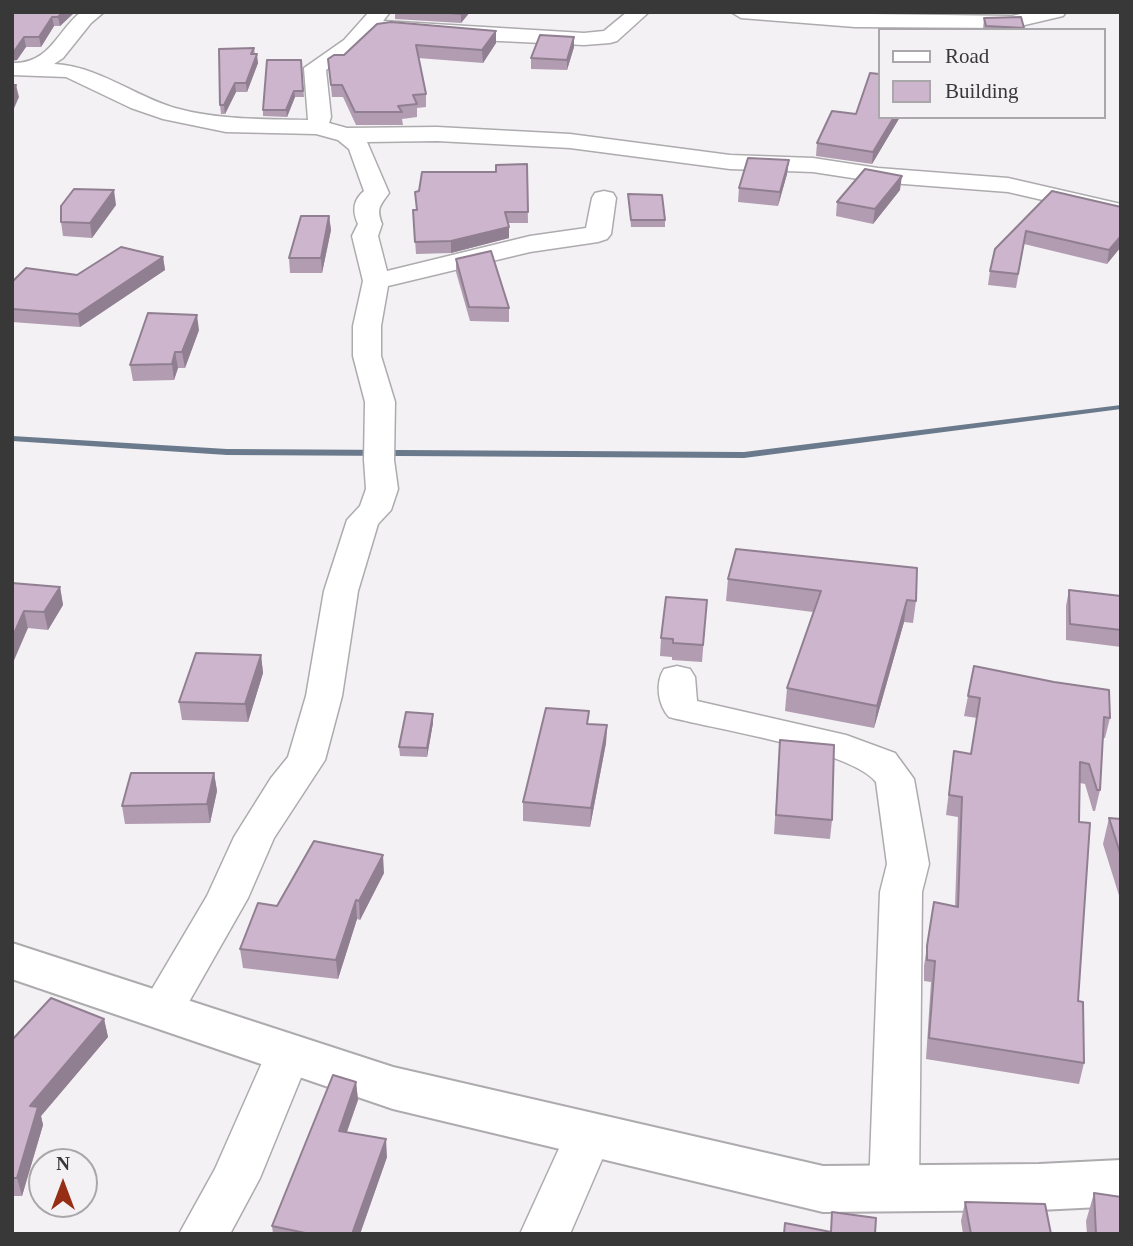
<!DOCTYPE html>
<html>
<head>
<meta charset="utf-8">
<style>
  body { margin:0 }
  #map { position:relative; width:1133px; height:1246px; overflow:hidden; background:#f3f1f4; font-family:Georgia,serif }
  canvas { display:block }
  .frame { position:absolute; inset:0; border:14px solid #393839; pointer-events:none }
  .legend { position:absolute; left:878px; top:28px; width:228px; height:91px; box-sizing:border-box; background:#f3f1f4; border:2px solid #a9a7a9; margin:0; padding:9px 12px; list-style:none; font-size:21px; color:#393839 }
  .legend li { display:flex; align-items:center; gap:14px; height:35px }
  .legend b { width:35px; border:2px solid #a9a7a9 }
  .north { position:absolute; left:28px; top:1148px; width:70px; height:70px; box-sizing:border-box; background:#f3f1f4; border:2px solid #a9a7a9; border-radius:50%; rotate:0deg; font-size:19px; font-weight:700; line-height:28px; text-align:center; color:#393839 }
  .north::after { content:''; display:block; margin:auto; width:24px; height:32px; background:#962d15; clip-path:polygon(50% 0,100% 100%,50% 72%,0 100%) }
</style>
</head>
<body>
<div id="map">
<canvas width="1133" height="1246"></canvas>
<div class="frame"></div>
<ul class="legend">
<li><b style="height:9px;background:#fff"></b>Road</li>
<li><b style="height:19px;background:#ceb5ce"></b>Building</li>
</ul>
<div class="north">N</div>
</div>
<script>
const c = document.querySelector('canvas').getContext('2d');
c.lineJoin = 'round';
function fill(path, color) {
  c.fillStyle = color;
  c.fill(path, 'evenodd');
}
function stroke(path, color, width, dash) {
  c.strokeStyle = color;
  c.lineWidth = width;
  c.lineCap = dash ? 'butt' : 'round';
  c.setLineDash(dash || []);
  c.stroke(path);
}
fill(new Path2D(`
  M1121,405V409L744,458L227,455L12,441V436L227,449L744,452Z`), '#6a7a8c');
const street = new Path2D(`
  M81,12H104L91,23L63,58L54,64C98,66 134,96 175,108C218,120 263,119 308,120L304,68L344,40L369,12H390L383,21L584,33L604,31L627,12H649L617,41L610,43L584,45L458,39L392,32L371,34L358,48L326,70L331,117L329,123L347,128L437,127L570,134L730,155L813,158L878,168L1008,178L1121,204V218L1008,192L878,182L813,172L730,169L570,148L437,141L367,142L389,193C380,206 376,208 382,224L378,236L387,271L530,236L586,228L592,198L595,193L604,191L613,193L616,198L611,234L607,239L598,242L530,252L388,286L381,326V356L395,402L394,460L398,489L391,510L378,524L358,591L342,696L325,760L274,838L248,898L177,1023L161,1028L145,1023L139,1011L207,896L234,837L271,778L288,757L306,696L324,591L347,520L360,506L366,489L364,460L365,402L353,356V326L363,281L352,236L358,224C352,211 353,200 364,191L349,149L338,140L316,134L226,132L163,119L131,108L66,77L12,75V63C50,64 56,32 81,12Z
  M731,12L1012,16L1029,12H1066L1063,16L1012,28L855,27L741,18Z
  M677,666L690,669L695,677L697,701L846,735L895,753L914,779L929,864L922,892L919,1188L911,1203L894,1209L877,1203L869,1188L880,892L887,864L876,782C851,750 714,729 669,717C658,705 655,683 664,669Z
  M288,1035L304,1040L311,1053L260,1178L230,1234H179L215,1169L272,1040Z
  M589,1114L606,1120L613,1134L570,1234H520L572,1120Z`);
const secondary = new Path2D(`
  M12,943L393,1067L823,1166L1039,1164L1121,1160V1206L1039,1210L823,1212L393,1109L12,979Z`);
stroke(street, '#adabae', 3);
stroke(secondary, '#adabae', 4);
fill(street, '#fff');
fill(secondary, '#fff');
fill(new Path2D(`
  M12,12H75L60,26H54L41,47H26L17,60Z
  M395,12H470L461,23L395,19Z
  M960,12H1015V13Z
  M984,18L1024,28V30H983Z
  M377,24L496,43L483,63L418,58L426,94V107L417,108V117L402,119L403,125H356L343,97H332L328,59L344,55Z
  M574,37V47L567,70L531,69V58Z
  M254,48L255,54L258,63L247,92H236L225,114H221L220,105Z
  M301,60L304,97H295L287,117L263,116V110Z
  M856,114L879,117H900L872,164L816,156L817,143Z
  M789,160L787,174L778,206L738,202L739,188Z
  M527,164L528,223H508L509,238L451,253L416,254L413,210H416L419,191Z
  M900,190L873,224L836,216L837,202Z
  M1052,191L1121,207L1107,264L1024,244L1016,288L988,285L990,271Z
  M628,194L665,220V227H631Z
  M116,205L92,238L63,236L61,222Z
  M329,216L331,230L322,273H290L289,258Z
  M163,257L165,270L80,327L12,322V282L77,275Z
  M456,259L509,308V322L470,321L456,272Z
  M199,330L185,368H178L174,380L133,381L130,365Z
  M728,579L916,601L913,623L904,622L874,728L785,711L787,688L813,612L726,601Z
  M12,583L60,587L63,605L48,630L28,628Z
  M1069,590L1121,596V647L1066,640V606Z
  M707,600L702,662L672,660V657L660,656L661,638Z
  M261,655L263,673L248,722L182,720L179,702Z
  M968,696L1110,718L1105,738H1103L1100,790L1095,811H1093L1085,784L1080,783L1078,1001L1084,1063L1079,1084L926,1059L931,982L924,981V966L934,902L955,907L958,817L946,815L954,751L971,754L977,718L964,716Z
  M433,723L427,757L400,756L399,747Z
  M589,724L607,725L606,743L590,827L523,821V802Z
  M780,740L832,820L830,839L774,834Z
  M214,773L217,791L210,823L125,824L122,806Z
  M1109,818L1121,819V902L1103,844Z
  M384,873L360,920L357,919L338,979L243,968L240,949L277,906Z
  M104,1019L108,1037L41,1116L43,1125L22,1196H12V1040Z
  M356,1082L358,1100L347,1132L387,1157L360,1234H273L272,1226Z
  M1094,1193L1121,1234H1087L1086,1221Z
  M965,1202L1051,1234H963L961,1221Z`), '#b19cb1');
fill(new Path2D(`
  M63,12H75L60,26L58,17Z
  M462,12H470L461,23V14Z
  M52,17L54,26L41,47L39,37Z
  M496,31V43L483,63L482,50Z
  M24,37L26,47L17,60L12,61V51Z
  M574,37V47L567,70V60Z
  M257,54L258,63L247,92L246,83Z
  M235,83L236,92L225,114L224,105Z
  M16,85L19,97L12,113V95Z
  M294,91L295,97L287,117L286,110Z
  M894,117H900L872,164L873,152Z
  M789,160L787,174L778,206L780,192Z
  M902,176L900,190L873,224L875,209Z
  M114,190L116,205L92,238L90,223Z
  M329,216L331,230L322,273L321,258Z
  M509,227V238L451,253V241Z
  M1121,236V247L1107,264L1109,250Z
  M163,257L165,270L80,327L78,314Z
  M197,315L199,330L185,368L182,352Z
  M175,352L178,368L174,380L172,364Z
  M60,587L63,605L48,630L44,612Z
  M907,600L904,622L874,728L877,706Z
  M24,611L28,628L12,665V638Z
  M261,655L263,673L248,722L245,704Z
  M433,714V723L427,757V748Z
  M607,725L606,743L590,827L591,808Z
  M214,773L217,791L210,823L207,804Z
  M383,855L384,873L360,920L359,901Z
  M356,900L357,919L338,979L336,960Z
  M104,1019L108,1037L41,1116L43,1125L22,1196L17,1178L30,1106Z
  M356,1082L358,1100L341,1148L339,1131Z
  M386,1139L387,1157L360,1234H352Z`), '#907f90');
const building = new Path2D(`
  M12,12H63L58,17H52L39,37H24L15,50L12,51Z
  M437,12H462L461,14Z
  M1021,17L1024,28L986,26L984,18Z
  M391,22L496,31L482,50L416,45L426,94L413,95L417,104L398,106L402,112H355L342,85H331L328,59L334,55H344L377,24Z
  M540,35L574,37L567,60L531,58Z
  M254,48L251,54H257L246,83H235L224,105H220L219,49Z
  M267,60H301L303,91H294L286,110H263Z
  M870,73L879,74V117H894L873,152L817,143L832,111L856,114Z
  M12,85H16L12,95Z
  M748,158L789,160L780,192L739,188Z
  M527,164L528,212H505L509,227L451,241L415,242L413,210H417L415,192L419,191L422,172H496V165Z
  M865,169L902,176L875,209L837,202Z
  M74,189L114,190L90,223L61,222V206Z
  M1052,191L1121,207V236L1109,250L1026,231L1018,274L990,271L995,249Z
  M628,194L662,195L665,220H631Z
  M301,216H329L321,258H289Z
  M121,247L163,257L78,314L12,309V282L26,268L77,275Z
  M491,251L509,308L469,307L456,259Z
  M148,313L197,315L182,352H175L172,364L130,365Z
  M736,549L917,568L916,601L907,600L877,706L787,688L821,591L728,579Z
  M12,583L60,587L44,612L24,611L12,638Z
  M1069,590L1121,596V630L1070,624Z
  M666,597L707,600L703,645L673,643V639L661,638Z
  M196,653L261,655L245,704L179,702Z
  M974,666L1054,682L1109,690L1110,718L1104,717L1100,790H1097L1089,764L1080,762L1079,822L1090,823L1078,1001L1083,1002L1084,1063L929,1038L935,961L927,960V946L934,902L958,907L962,797L949,795L954,751L971,754L980,698L968,696Z
  M546,708L589,711L587,724L607,725L591,808L523,802Z
  M406,712L433,714L427,748L399,747Z
  M780,740L834,745L832,820L776,815Z
  M131,773H214L207,804L122,806Z
  M1109,818L1121,819V856Z
  M314,841L383,855L359,901L356,900L336,960L240,949L258,903L277,906Z
  M51,998L104,1019L30,1106L38,1107L17,1178H12V1040Z
  M333,1075L356,1082L339,1131L386,1139L352,1234H310L272,1226Z
  M1094,1193L1121,1197V1234H1096Z
  M965,1202L1045,1204L1051,1234H971Z
  M832,1212L876,1218L875,1234H784L785,1223L831,1232Z`);
fill(building, '#ceb5ce');
stroke(building, '#907f90', 2);
</script>
</body>
</html>
